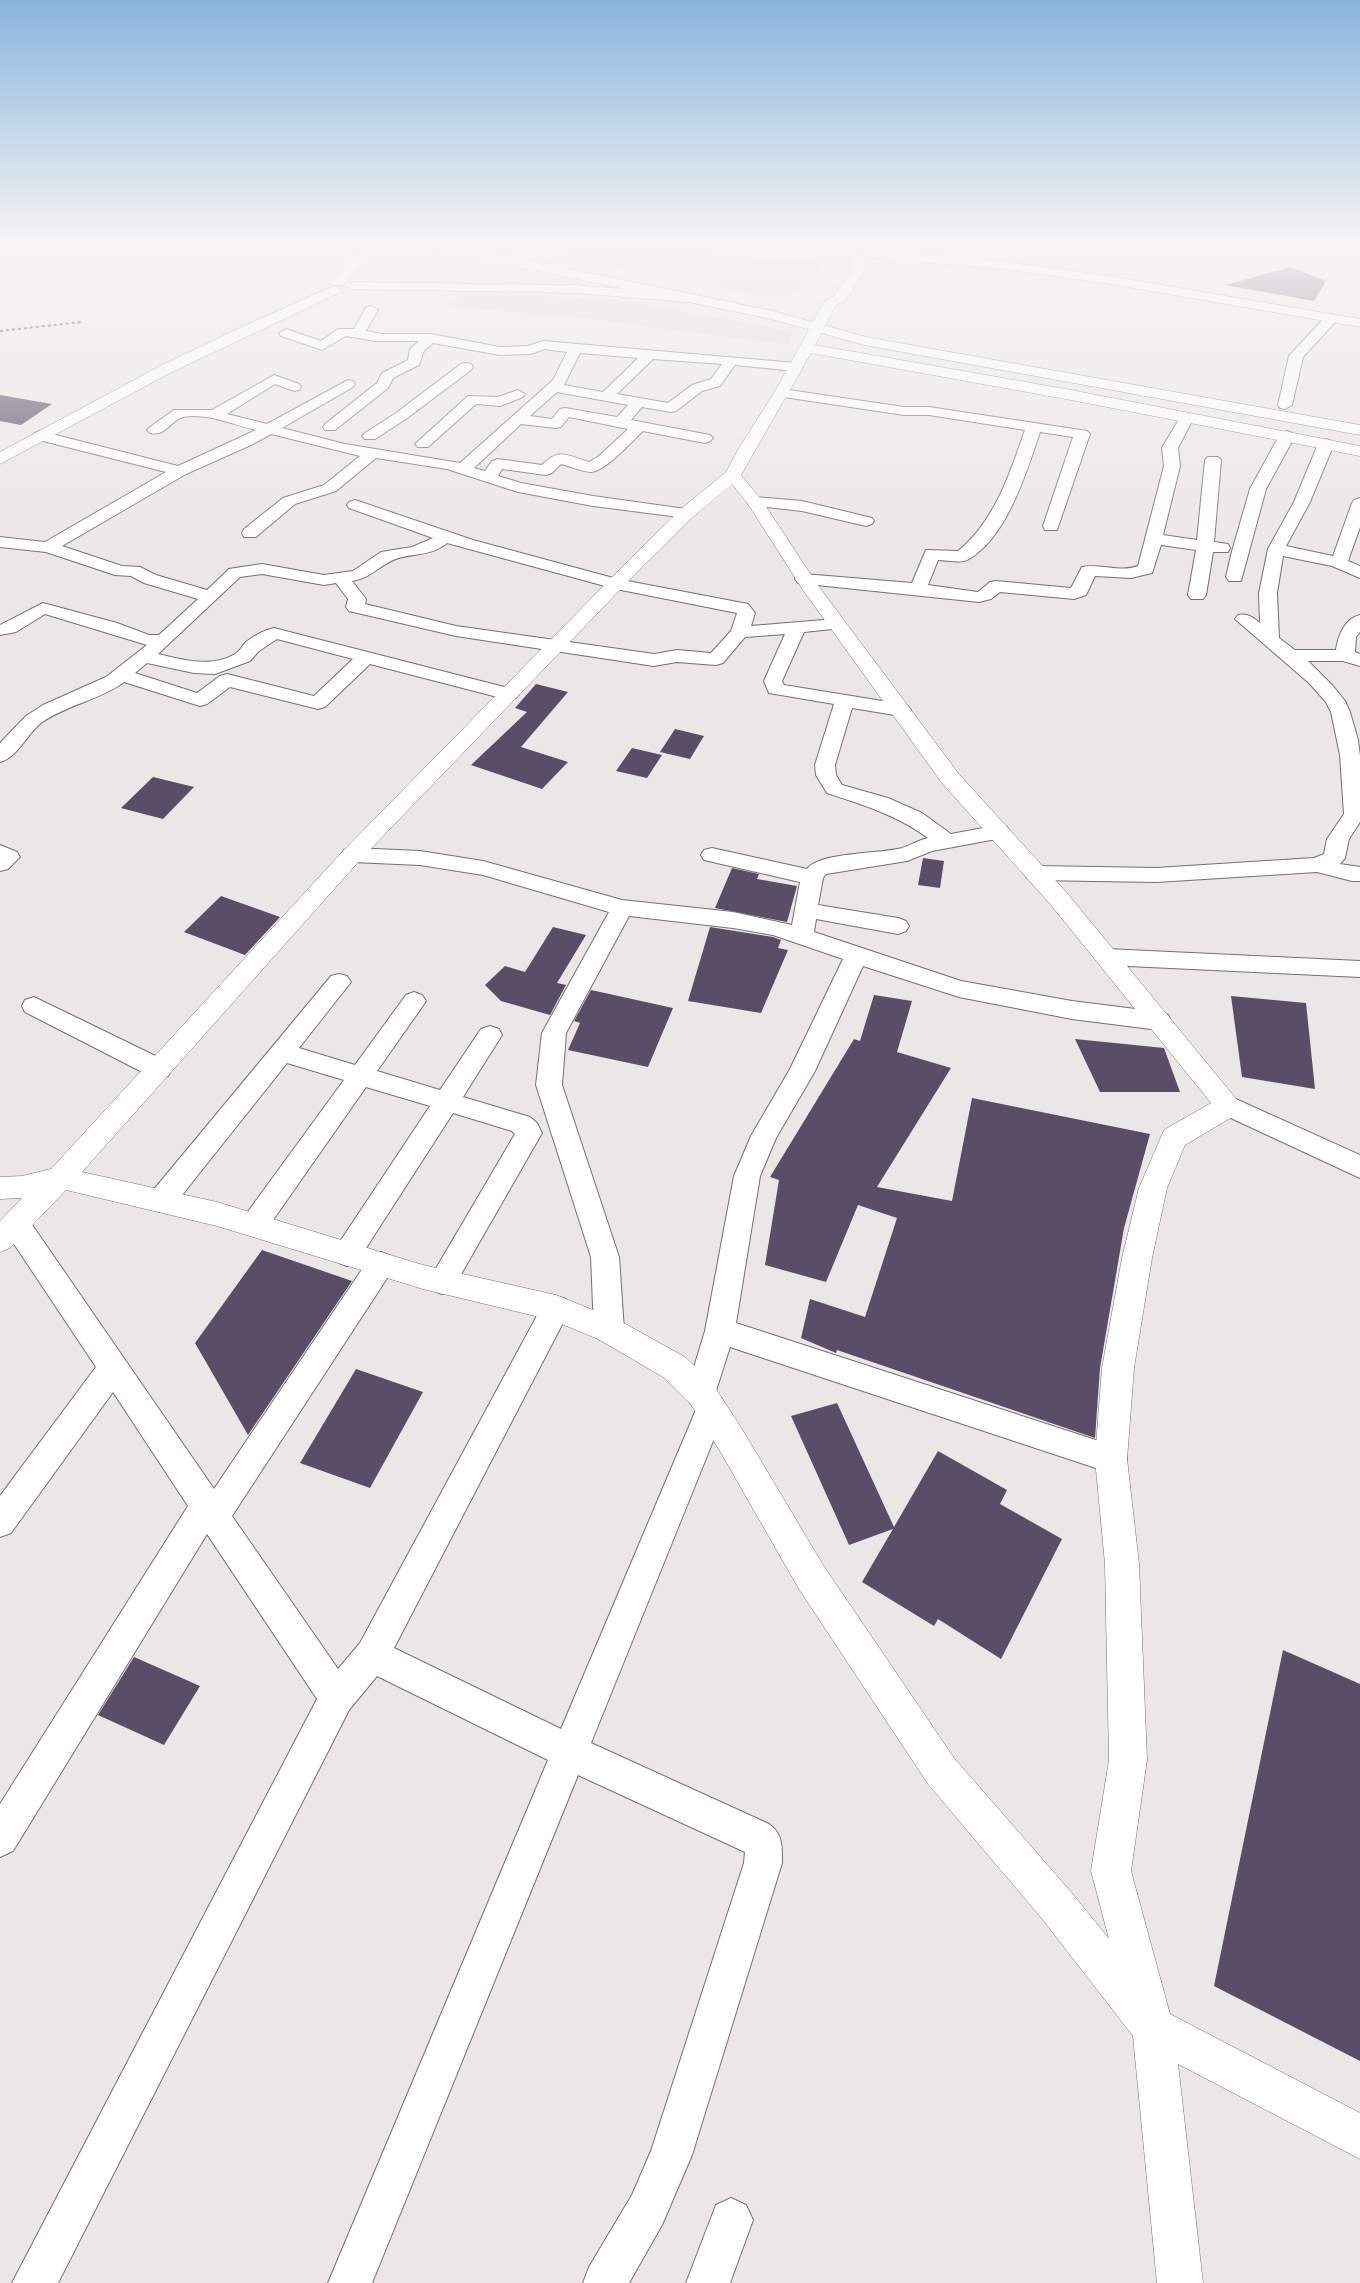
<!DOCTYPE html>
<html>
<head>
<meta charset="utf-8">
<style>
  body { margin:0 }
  canvas { display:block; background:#ebe7e6 }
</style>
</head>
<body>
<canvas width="1360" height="2283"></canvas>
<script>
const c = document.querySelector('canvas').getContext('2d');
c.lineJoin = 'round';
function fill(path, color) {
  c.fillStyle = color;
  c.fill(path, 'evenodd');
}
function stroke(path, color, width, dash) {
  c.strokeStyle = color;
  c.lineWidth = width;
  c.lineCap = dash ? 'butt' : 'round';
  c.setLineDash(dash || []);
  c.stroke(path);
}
fill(new Path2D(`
  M591,248L817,262L820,271L808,285L790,296H761L583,261L564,254Z
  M461,292L621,300L794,332L788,345L580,317L451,307Z`), '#e5d9d4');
fill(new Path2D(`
  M1291,267L1326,281L1314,301L1225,285Z
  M0,395L52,404L21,425L0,421Z
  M536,684L568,692L521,747L568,762L542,789L471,765L527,712L515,708Z
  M675,729L704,736L690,759L660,752Z
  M632,748L662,755L647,778L616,771Z
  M153,777L194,787L163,819L121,808Z
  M923,858L944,861L940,888L918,885Z
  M732,868L759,874L757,879L797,886L787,922L715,908Z
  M221,896L280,917L245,955L184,932Z
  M553,927L586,935L557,983L566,985L550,1015L501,1001L485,985L505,966L525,972Z
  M710,927L773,937L781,940L778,948L788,950L761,1013L688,1001Z
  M591,990L673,1008L648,1067L568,1050L580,1023L574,1021Z
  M874,995L912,1001L897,1052L951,1068L877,1187L952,1201L972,1098L1150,1134L1124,1228L1100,1368L1095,1438L837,1350L836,1353L801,1338L810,1299L865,1317L897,1218L858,1205L826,1282L765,1265L779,1180L770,1177L854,1039L860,1041Z
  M1231,996L1306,1003L1315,1089L1242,1077Z
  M1075,1039L1164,1048L1180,1092H1100Z
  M262,1250L352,1281L248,1435L195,1343Z
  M356,1369L423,1392L370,1488L300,1463Z
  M837,1403L894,1527L938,1451L1007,1490L1000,1504L1062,1539L1001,1659L938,1619L934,1626L862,1582L893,1529L849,1545L791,1416Z
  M1283,1650L1360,1684V2061L1214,1986Z
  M134,1657L200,1686L164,1745L98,1715Z`), '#5a4d68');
const minor = new Path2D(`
  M371,306L378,310L366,331L382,334H431L500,347L528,346L543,341L796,363L803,367L796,371L735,365L720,386L702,391L676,411L671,412L642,407L631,420L710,435L713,438L710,441L705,443L643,431C632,441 606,471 591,472C582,472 570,466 561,464L552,473L546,475L502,469L498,476L521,483L593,496L693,510L695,513L693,516L687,518L593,506L518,492L447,469L376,458L336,491L295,504L256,537H244L242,533L244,529L283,498L324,485L360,456L271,434L251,445L186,474L62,546L122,566L140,567L156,575L207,590L229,569L235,568L262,564L324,575L353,571L381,552L412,547L433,538L349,508L347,505L349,502L355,500L473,540L617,579L748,604L755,613L751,626L836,619L842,620L845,624L842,628L804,632L782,681L784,685L901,704L908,706L911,710L908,714L901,716L852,708L835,765L836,775L842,785L888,798L922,813L951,834L999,825L1007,827L1010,832L1007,837L932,851L907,861L826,874L823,878L818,905L898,918L906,921L909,926L906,931L898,934L816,919L814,932L961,981L1072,1001L1159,1012L1168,1015L1171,1021L1168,1027L1159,1030L1072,1019L959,997L863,966L815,1071L776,1138L760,1176L736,1323L1111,1445L1122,1449L1127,1459L1122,1469L1111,1473L730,1347L714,1397L722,1399L726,1409L591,1743L769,1824C783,1834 782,1847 782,1863L692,2155L662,2225L629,2283H583L589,2267L632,2195L651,2151L744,1863L745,1852L578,1775L372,2283H328L548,1760L377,1676L349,1710L58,2283H12L317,1699L207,1534L13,1851L0,1857V1804L188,1506L113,1392L11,1533L0,1537V1496L96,1367L6,1232L2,1224L6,1216L16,1213L26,1216L214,1489L371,1256L381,1252L391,1256L395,1264L391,1272L232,1516L338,1669L360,1643L546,1299L556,1296L566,1299L570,1308L566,1317L394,1648L561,1729L698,1405L690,1403L686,1393L705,1331L734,1176L751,1136L790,1069L843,959L773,935L733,928L629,916L566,1033L562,1085L619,1257L624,1330L619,1339L609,1343L599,1339L594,1330L591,1257L536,1085L542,1033L609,912L483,875L420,865L352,862L344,860L341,855L344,850L352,848L420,851L483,861L622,900L733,912L792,925L800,882L704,860L701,855L704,850L712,848L807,869C819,852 880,854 902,848C911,845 919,840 928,838C897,815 863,805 827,793L816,775L815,765L834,704L769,693L764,681L785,634L745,637L723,663L716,665L677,662L654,666L456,636L349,611L346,607L348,599L336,583L324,585L262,574L240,577L158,654C184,660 211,668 235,654C240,651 242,646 246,642C254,636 264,630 274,628L516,690L519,694L516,698L509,700L370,664L325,707L318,709L230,687L207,704L200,706L124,682C102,699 66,705 41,723C27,734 17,758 0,762V743L26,716L43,705L106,677L147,645L45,614L16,632L0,635V625L43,603L117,623L149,635H159L198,599L144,583L131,576L115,575L46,552L0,547V537L45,542L166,472L35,439L32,436L35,433L40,431L178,466L256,430C234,425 206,412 183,417C170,421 165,437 150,433L147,430L150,427L174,410H212L274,375L299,384L301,387L299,390L294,391L275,384L227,414L267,424L348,380L353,381L355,384L353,387L282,428L345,444L460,463L553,380L567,352L544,349L531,354L500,355L433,343L424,351L419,365L393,378L388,388L335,430H325L323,427L325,424L377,383L382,373L408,360L410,349L419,341H375L346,336L322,350L281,336L279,333L286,329L321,341L338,329H354L366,307ZM580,353L638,358L603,392L564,385ZM653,359L722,364L711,379L692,385L668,403L617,394ZM557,392L628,405L617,417L565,408L560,409L552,419L530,416ZM569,417L628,429L599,456L589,462C567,456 560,447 542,465L498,459L492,461L485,471L474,468L521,424L556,428L561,427ZM447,543L616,589L737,613L731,631L711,653L677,650L654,654L456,626L365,604L366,599L352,581C368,579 377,568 391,561C409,552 429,558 447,543ZM277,639L353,659L314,696L227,674L220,676L197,693L135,673L147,663L194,673L215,674L250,661L259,651Z
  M1332,314L1339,318L1303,357L1292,405L1285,409L1280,408L1278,405L1289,356L1327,315Z
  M466,363L471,364L473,367L471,370L406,419L375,439H365L362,436L365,433L396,413L461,364Z
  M782,389L904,407H929L1087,431L1090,434L1057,530H1045L1043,526L1073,437L1040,432C1027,471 1007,537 969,559C961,564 947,560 938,560L928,585L978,592L990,582L996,581L1071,588L1082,567C1100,563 1120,573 1138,566L1164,466L1162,448L1182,414L1187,413L1194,417L1178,448L1180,466L1163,535L1197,540L1205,460L1208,457H1218L1221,460L1214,542L1228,544L1230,548L1228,552H1213L1206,595L1203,599H1191L1188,595L1196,550L1161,545L1152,573L1131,578L1095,576L1086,595L1074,599L1000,592L991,599L979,602L798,583L795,579L798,575L804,574L912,583L926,550L958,551C995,521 1010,473 1025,430L929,415H904L777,396L775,393L777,390Z
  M518,390L525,394L523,397L500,406L476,404L428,447H418L415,444L468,396L498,397Z
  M1287,431L1292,433L1295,436L1266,489L1241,581H1229L1226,577L1232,551L1250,489L1279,436L1282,433Z
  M1326,439L1331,441L1334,444L1310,502L1286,546L1333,556L1352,503L1354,500L1360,498V527L1348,561L1360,566V578L1332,566L1283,556L1277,593L1279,638L1295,650H1336C1338,636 1345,618 1360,615V632L1356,637L1355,652L1360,654V666L1343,661H1308L1333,686L1345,701L1350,712L1358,740L1360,756V822L1349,839L1345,858L1340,864L1360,867V881H1352L1317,872L1156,882L1035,880L1027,878L1024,873L1027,868L1035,866L1156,868L1314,858L1324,854L1327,839L1344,814L1340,755L1331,712L1326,702L1309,683L1235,619L1238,615C1248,613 1252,617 1260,623L1259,593L1268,549L1294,502L1318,444L1321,441Z
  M755,497L802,501L872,518L874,521L872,524L866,526L802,511L749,505L747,502L749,499Z
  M0,845L17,852L20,857L8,869L0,871Z
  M1107,949L1360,961V977L1107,965L1099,963L1095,957L1099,951Z
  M339,974L347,976L351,982L299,1048L355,1065L406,995L414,992L422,995L426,1001L422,1007L377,1071L440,1090L481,1029L490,1026L499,1029L502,1035L463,1097L530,1117L537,1123L542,1133L452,1290L442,1294L432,1290L428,1282L515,1134L512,1131L453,1113L357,1262L347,1266L337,1262L333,1254L337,1246L430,1106L366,1087L264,1233L254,1236L244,1233L240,1225L244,1217L344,1080L287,1063L171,1209L161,1212L151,1209L147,1201L151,1193L331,976Z
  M34,997L168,1062L172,1069L168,1076L159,1078L150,1076L25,1012L22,1006L25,1000Z
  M1229,1096L1360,1155V1178L1220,1113L1216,1106L1220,1099Z
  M731,2198L746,2205L753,2220L730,2283H686L716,2205Z`);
const tertiary = new Path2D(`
  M378,242H392L360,266L343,285H333L331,282L333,279L350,260Z
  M631,242H719L852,248L858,252L852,256L637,246Z
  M868,250L1001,261L1104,275L1360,319V327L1104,283L1001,269L863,257L862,254L863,251Z
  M855,258L860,259L867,267L845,301L836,305L815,345L1071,390L1360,446V456L1071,400L811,353L741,475L763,502L817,584L958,773L1067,893L1242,1106L1239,1113L1185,1145L1167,1188L1152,1258L1134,1368L1127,1459L1139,1564L1147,1760L1131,1871L1170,2014L1360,2113V2159L1178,2064L1203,2283H1157L1133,2036L1043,1920L928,1784L799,1589L720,1451L690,1403L663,1377L598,1339L552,1320L423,1289L217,1226L66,1190L10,1248L0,1252V1221L22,1198L0,1199V1177L22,1176L51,1169L344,850L630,559L681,509L726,472L739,448L774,393L824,302L835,295L853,268L849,262ZM732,484L748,504L803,590L942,783L1051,905L1211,1103L1164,1130L1139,1188L1122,1258L1102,1368L1095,1459L1105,1564L1109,1760L1091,1871L1109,1939L1071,1892L954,1758L823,1565L742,1429L712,1383L685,1357L620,1321L556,1295L423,1265L217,1202L82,1172L360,860L642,567L693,517Z
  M356,282L575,285L685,294L692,298L685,302L575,293L351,289L349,286L351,283Z
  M334,286L341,290L339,293L170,373L0,464V452L160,366L244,326Z`);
const primary = new Path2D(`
  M419,242H441L773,311L866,337L1360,425V435L864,345L771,319L479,259L421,245Z`);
stroke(minor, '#74716f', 2);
stroke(tertiary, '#74716f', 1);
stroke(primary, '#74716f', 1);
fill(minor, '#fff');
fill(tertiary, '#fff');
fill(primary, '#fff');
stroke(new Path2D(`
  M0,331L81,322`), '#383736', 2, [3, 3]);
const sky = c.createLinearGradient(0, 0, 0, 562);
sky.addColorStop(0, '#88b4dd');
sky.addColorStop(0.43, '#f6f4f4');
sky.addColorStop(1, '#f6f4f400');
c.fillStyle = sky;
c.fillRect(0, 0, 1360, 562);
</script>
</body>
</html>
